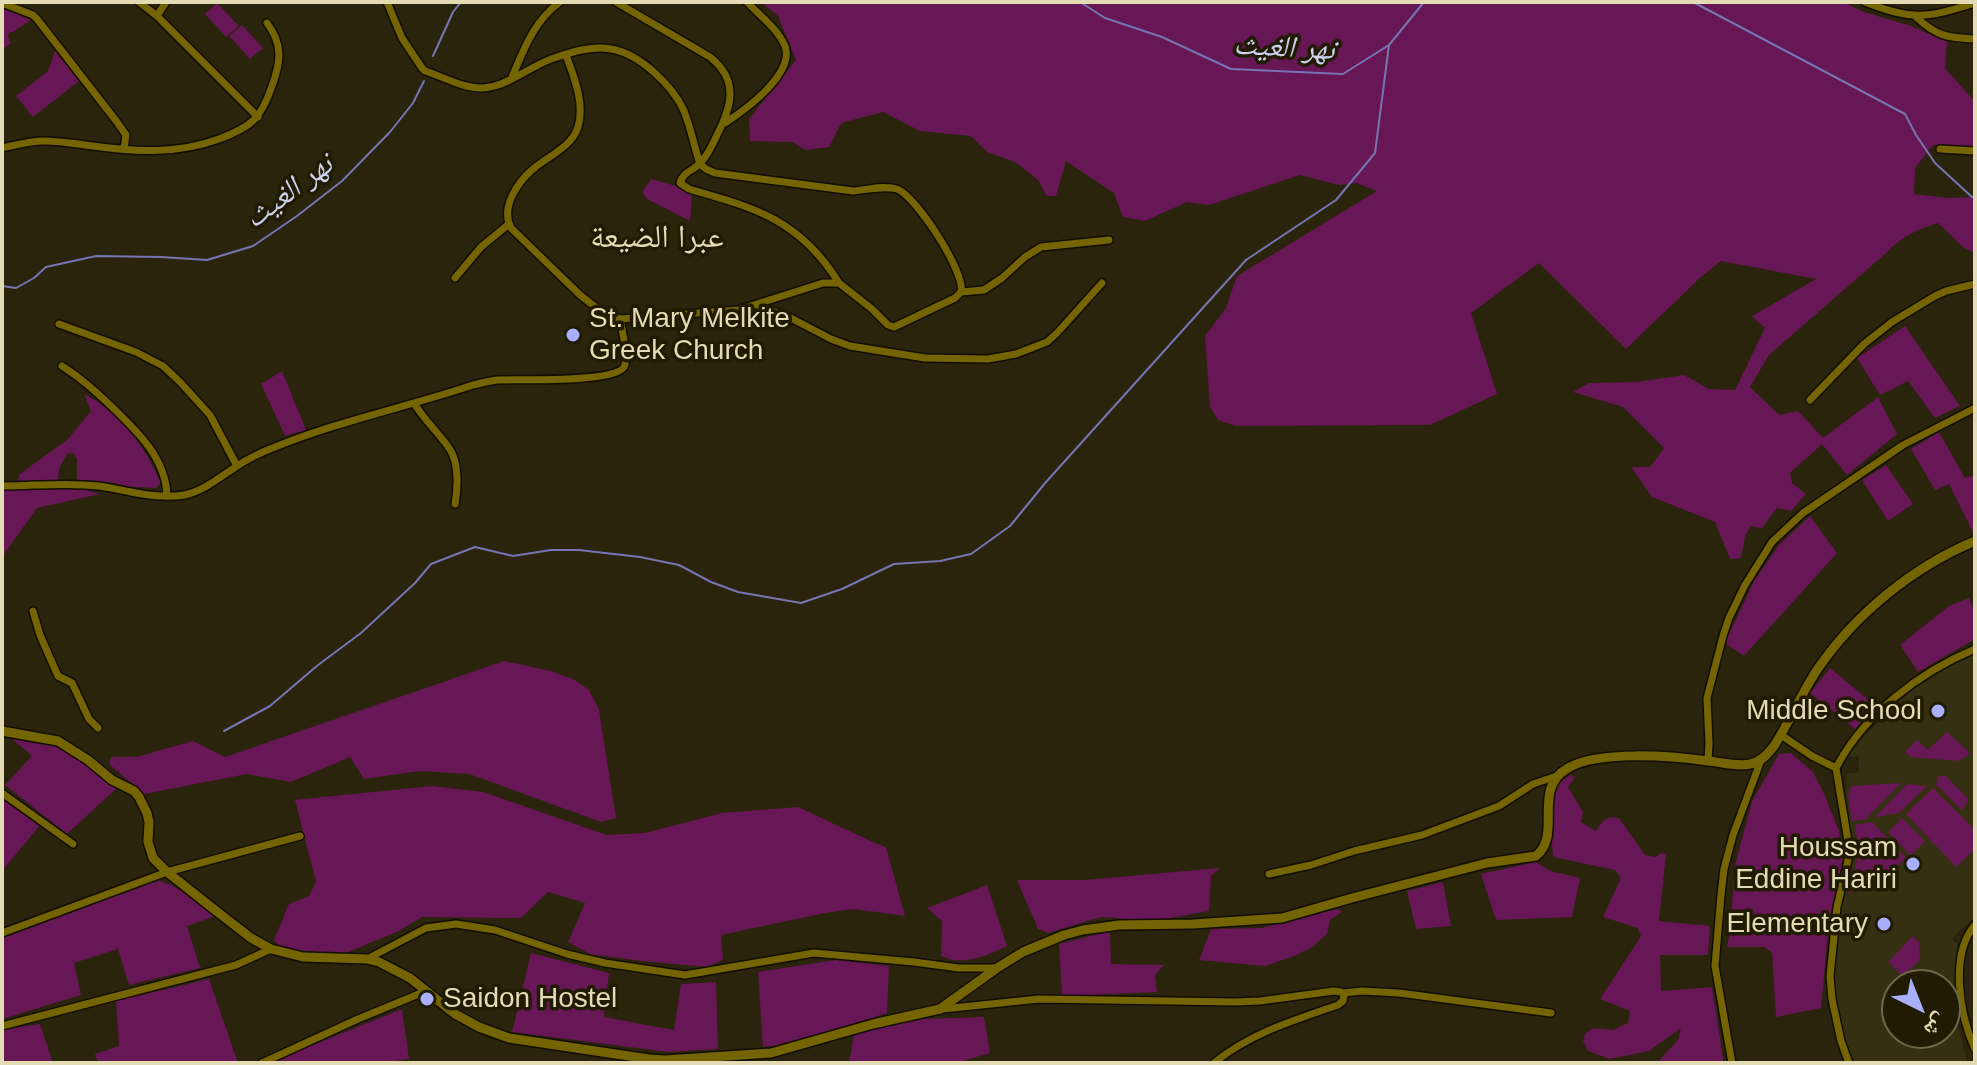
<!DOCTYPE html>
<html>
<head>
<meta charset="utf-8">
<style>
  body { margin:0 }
  #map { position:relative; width:1977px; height:1065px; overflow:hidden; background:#29240b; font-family:Arial,"Noto Naskh Arabic",sans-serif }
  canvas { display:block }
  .frame { position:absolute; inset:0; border:4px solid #e2dbb4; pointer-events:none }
  .north { position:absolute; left:1881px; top:969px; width:80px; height:80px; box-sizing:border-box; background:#201b02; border:2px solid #6e6849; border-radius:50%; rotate:137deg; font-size:22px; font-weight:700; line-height:32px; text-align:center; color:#e2dbb4 }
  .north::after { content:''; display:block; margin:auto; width:28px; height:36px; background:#a8b0fc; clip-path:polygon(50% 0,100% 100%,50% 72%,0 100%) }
</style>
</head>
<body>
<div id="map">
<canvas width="1977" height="1065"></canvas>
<div class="frame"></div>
<div class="north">ش</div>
</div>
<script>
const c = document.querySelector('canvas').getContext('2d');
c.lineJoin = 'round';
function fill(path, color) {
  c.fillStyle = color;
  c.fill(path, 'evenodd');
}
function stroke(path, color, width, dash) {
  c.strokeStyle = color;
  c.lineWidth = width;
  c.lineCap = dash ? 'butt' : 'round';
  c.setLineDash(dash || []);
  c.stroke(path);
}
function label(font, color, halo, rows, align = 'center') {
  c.font = font + ' Arial,"Noto Naskh Arabic",sans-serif';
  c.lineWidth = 7;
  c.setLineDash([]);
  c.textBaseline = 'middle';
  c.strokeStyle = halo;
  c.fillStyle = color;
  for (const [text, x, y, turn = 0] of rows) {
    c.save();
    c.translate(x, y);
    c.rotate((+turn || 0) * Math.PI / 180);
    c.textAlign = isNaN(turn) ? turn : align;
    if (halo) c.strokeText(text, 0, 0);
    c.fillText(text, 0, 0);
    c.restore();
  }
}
fill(new Path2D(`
  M1975,655V916L1952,939L1957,944L1955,1015L1967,1060L1961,1063H1855L1848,1048L1833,990L1838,932L1847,875L1853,852L1846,795L1847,774L1859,772V757L1848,756L1861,739L1911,691L1949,667ZM1897,985H1945V1033H1897Z`), '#363012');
fill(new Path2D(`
  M761,2H1843L1864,12L1911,26L1947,42L1945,68L1975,102V147L1933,145L1915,168L1914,194L1948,198L1975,197V253L1964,248L1938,223C1915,230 1900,238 1884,255L1769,355L1750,387L1779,415L1798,411L1823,438L1878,397L1897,434L1847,475L1822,444L1790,473L1792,483L1806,494L1791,511L1777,508L1762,528L1751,526L1745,536L1741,558L1730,559L1715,522L1652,497L1631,467H1650L1664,448L1623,407L1573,392L1589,383L1637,382L1684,375L1709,389L1735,390L1765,328L1752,316L1816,279L1721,261L1702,276L1626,349L1539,263L1471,313L1497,394L1430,425L1236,426L1218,420L1210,407L1205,336L1226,308L1237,276L1377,191L1357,183L1339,185L1300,175L1209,205L1187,202L1145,221L1123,217L1114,193L1066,161L1056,196H1047L1038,180L1015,162L987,152L971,136L920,131L883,112L841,123L829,147L806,150L792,142L750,141L749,119L796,60L778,16Z
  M217,3L239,26L226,37L205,14Z
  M2,8L28,16L31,20L13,32H9L8,37L11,43L2,50Z
  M242,25L263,48L250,59L229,36Z
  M55,51L79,81L33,117L16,96L48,71Z
  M651,179L676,186L692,196L690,221L647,199L642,192Z
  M1905,326L1960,406L1935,418L1908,381L1880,395L1857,358Z
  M282,371L306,430L285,436L261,384Z
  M84,394C121,412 145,447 161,483L156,488L131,487L110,482L77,483V459L73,453L67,454L59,469L58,481H17L20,474L68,439L91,411Z
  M1939,432L1965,478L1975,475V531L1973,532L1949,484L1935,490L1911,449Z
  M1886,465L1913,504L1888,521L1862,480Z
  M78,488L100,494L37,508L2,557V490Z
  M1810,516L1837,553L1744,656L1725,643L1754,581L1779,545Z
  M1969,598L1975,612V639L1918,672L1900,645L1949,606Z
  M504,661L551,671L575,680L589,690L599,710L616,818L601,822L469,774L420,771L364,779L350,757L291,782L247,774L144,794L109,764L111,757H136L193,741L225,757Z
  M1830,668L1876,706L1855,729L1810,693Z
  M1947,732L1969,752L1968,755L1958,761L1911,757L1905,752L1917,740L1928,750Z
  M11,738L51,742L81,759L116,789L67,834L5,785L32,756Z
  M1791,753L1813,772L1825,796L1839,831L1843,860L1829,922L1821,1008L1776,1017L1772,953L1764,947H1727L1730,931L1735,865L1752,801L1779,754Z
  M1571,775L1575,777L1568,787L1583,812L1581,822L1596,831C1603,820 1606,815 1619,818L1645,855L1655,857L1661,853L1666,854L1659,921L1710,926L1708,955H1660L1661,991L1712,987L1723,1058V1063H1657L1678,1040L1681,1028L1649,1051L1610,1059L1588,1051L1583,1041L1585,1034L1593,1028L1613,1030L1628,1023L1630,1011L1600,999L1641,936L1638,928L1603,917L1621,878L1615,870L1553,857C1552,840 1548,804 1556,788C1559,782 1565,778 1571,775Z
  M1938,776H1946L1968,799L1965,806L1961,810L1940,788L1936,786Z
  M1901,783L1866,819L1852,821L1848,796L1851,786Z
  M1907,784L1927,786L1899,813L1875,817Z
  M432,786L483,792L607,835L645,833L722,813L798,807L877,844L886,847L905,916L854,909L825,913L721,935L723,960L707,967L642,961L590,954L568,942L585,903L548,892L521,918L422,917L397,932L343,954L283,949L274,940L289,904L309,896L316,882L295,800Z
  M1933,788L1975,830V849L1956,867L1906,814Z
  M2,796L41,824L2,871Z
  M1902,818L1925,841L1912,854L1910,855L1888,832Z
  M1872,822L1906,858L1873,890L1862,880L1848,894L1859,852L1855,825Z
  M1536,862L1550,871L1580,878L1572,917L1496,920L1481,874Z
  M1220,868L1211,876L1209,911L1154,921L1101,917L1048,933L1038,929L1017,880H1084Z
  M156,880C179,885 196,902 215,916L187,926L200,968L129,985L118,949L74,963L81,995L2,1019V938Z
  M1443,882L1451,926L1416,929L1407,891Z
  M987,885L1007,946C985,956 964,967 941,956L942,921L927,908Z
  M1337,909L1342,912L1330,920L1327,934L1312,947L1294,956L1265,966L1199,960L1211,929L1262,928Z
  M1110,931L1111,964L1164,965L1155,975L1157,992L1062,996L1059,944Z
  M1913,936L1919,942L1920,960L1903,976L1888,962Z
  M531,953L609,973L604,1017L674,1030L681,984L716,982L718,1049L668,1052L512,1032Z
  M836,960L889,966L887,1013L790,1044L763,1047L758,972Z
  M209,979L238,1063H98L95,1054L119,1046L116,1001Z
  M402,1009L409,1059L380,1063H251L283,1057Z
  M984,1017L990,1053L956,1063H849L854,1034L924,1019Z
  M40,1024L53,1063H2V1030Z`), '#671656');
stroke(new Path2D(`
  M1080,2L1105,18L1162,37L1231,69L1343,74L1389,45L1424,2
  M1693,2L1905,114L1916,135L1935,163L1972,197H1975
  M433,56L453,12L461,2
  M2,286L16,288L34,278L46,267L96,256L161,257L207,260L253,246L297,216L342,181L390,132L413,103L424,81
  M224,731L270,706L318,665L361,633L415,583L431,564L475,547L513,556L551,550H579L640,557L679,565L711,582L738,592L801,603L842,589L894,564L940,561L971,554L1010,526L1046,482L1246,260L1336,200L1375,153L1389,45`), '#7774b3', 2);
const minor = new Path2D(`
  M139,2L157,16
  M166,2L157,16L258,117
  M387,2L402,38L422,68L425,71C445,77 468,92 490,87C509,84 532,66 551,59C569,53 592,45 611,49C639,53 673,86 684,111C691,128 694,146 700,164L706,169L715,173L853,191C867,190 883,185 897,189C916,196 966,273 961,292L955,298L894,327L888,325L872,309L839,283H823L738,310L620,319L598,309L580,295L511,228C500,207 518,182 533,169C548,156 572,147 578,127C585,103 574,77 566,55
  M616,2L710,57C739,80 732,106 717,135C713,144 708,155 701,162C694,171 683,171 680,183L689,189C756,208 800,220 839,283
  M1865,2C1912,21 1927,18 1975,3
  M2,3L33,15L37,19L117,122L126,135L124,149
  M1915,16C1936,36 1947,38 1975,39
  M512,77C524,49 534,21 560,2
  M725,123C745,110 795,74 785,46C778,29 759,15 747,2
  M2,148C16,145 30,141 44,141C60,141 77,144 93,146C136,152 178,154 219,139C251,127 261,119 272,86C281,62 283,44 267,23
  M1940,149L1975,151
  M455,278L481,247L509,224
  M961,292L984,290L1002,278L1025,257L1041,247L1109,240
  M759,306L787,316L831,339L850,346L925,358L988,359L1016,354L1047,342L1057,333L1102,283
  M59,324L136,352L163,366L180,382L210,415L237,466
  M62,366C81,378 95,391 111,406C137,431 166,458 167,496
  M1810,400L1864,344L1892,322L1935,296L1946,291L1975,284
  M414,403C424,420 438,432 449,448C459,462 458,487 455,504
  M2,486C34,486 67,482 99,486C127,490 156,500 184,495C204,491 220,477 237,466C249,458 262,452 275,447C339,421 407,407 473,385C481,383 489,381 497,380C518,379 614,383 624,367C629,359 622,329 620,319
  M33,611L40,635L58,676L72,683L89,719L98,728
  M1781,735L1812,756L1836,768C1864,714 1920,672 1975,649
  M1708,761L1709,743L1707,698L1723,636L1729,618L1745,585L1772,542L1803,513L1903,445L1975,408
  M1836,768L1848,841L1849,856L1837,907L1830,976L1832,999L1841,1041L1849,1063
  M2,793L73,844
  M1269,874L1311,865L1354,851L1422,835L1499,806L1533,784L1557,776
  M1975,925C1949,955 1960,1016 1975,1049
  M2,933L167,872L300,836
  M367,959L426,928L456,924L495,930L567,954L605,963L685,975L814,953L914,962L959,968H997
  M1343,993L1362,991L1399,993L1551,1013
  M943,1009L1039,999L1235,1002L1260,1001L1334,991L1341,992L1344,995L1343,1001L1338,1005C1295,1020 1250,1033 1214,1063
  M2,1026L236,965L271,949
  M262,1063L358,1019L426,991
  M1732,1063L1715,966L1721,895L1724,869L1733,835L1761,760`);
const tertiary = new Path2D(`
  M2,731L58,741L88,760L112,780L134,791L139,797L147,813L149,822L148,842L153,858L167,872L215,910L251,938L271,949L303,957L367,959L379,962L410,978L455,1014L479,1027L509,1038L649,1059L665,1060L771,1053L873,1024L940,1009L997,968L1023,952L1064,935L1083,930L1119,925L1193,924L1282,918L1352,898L1487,863L1536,856C1563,834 1531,789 1568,768C1599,750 1672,756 1708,761C1721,762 1737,767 1750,764C1761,762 1768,754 1774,746C1790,721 1801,694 1817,670C1855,614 1913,567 1975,541`);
stroke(minor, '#120d00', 10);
stroke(tertiary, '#120d00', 12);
stroke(minor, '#746403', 7);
stroke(tertiary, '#746403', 9);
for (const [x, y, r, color] of [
  [573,335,8,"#a8b0fc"],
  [1938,711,8,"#a8b0fc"],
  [1913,864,8,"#a8b0fc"],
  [1884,924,8,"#a8b0fc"],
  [427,999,8,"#a8b0fc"]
]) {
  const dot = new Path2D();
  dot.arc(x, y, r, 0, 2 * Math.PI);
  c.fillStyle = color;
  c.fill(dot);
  stroke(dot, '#201b02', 3);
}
label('28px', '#e2dbb4', '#201b02', [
  ["St. Mary Melkite",589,319,"left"],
  ["Greek Church",589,351,"left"],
  ["Middle School",1922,711],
  ["Houssam",1897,848],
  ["Eddine Hariri",1897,880],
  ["Elementary",1868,924],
  ["Saidon Hostel",443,999,"left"]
], 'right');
label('italic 30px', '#ccd0ed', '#201b02', [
  ["نهر الغيث",1284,48,3],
  ["نهر الغيث",289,192,-37]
]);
label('32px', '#e2dbb4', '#201b02', [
  ["عبرا الضيعة",657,238]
]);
</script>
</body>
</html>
